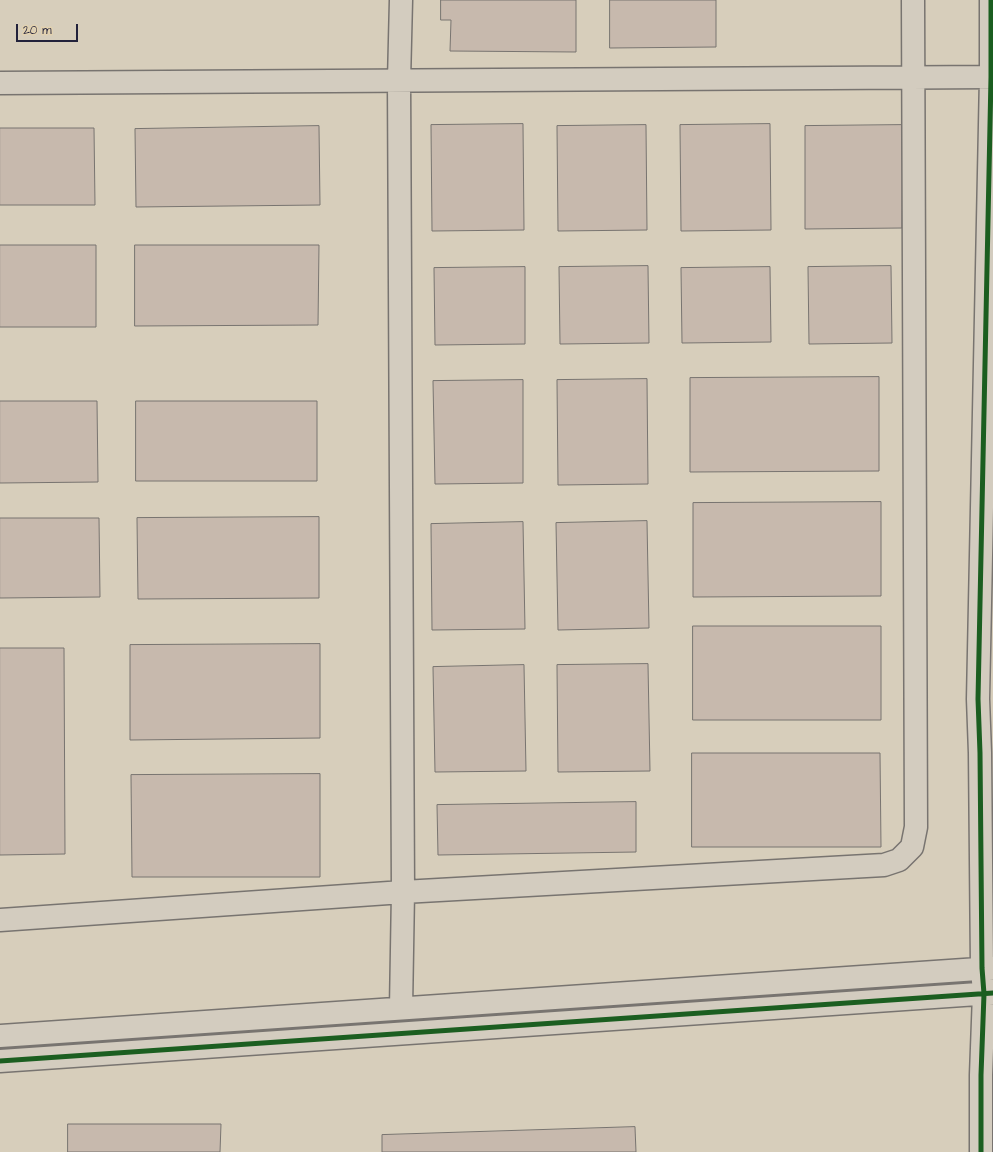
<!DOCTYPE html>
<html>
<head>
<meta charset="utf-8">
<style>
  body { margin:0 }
  #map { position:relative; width:993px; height:1152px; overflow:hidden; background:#d7cebb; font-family:"Architects Daughter",sans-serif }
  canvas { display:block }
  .scale { position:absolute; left:16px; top:24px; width:62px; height:18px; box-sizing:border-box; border:2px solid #22223b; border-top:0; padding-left:5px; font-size:12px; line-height:14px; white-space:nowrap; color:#22223b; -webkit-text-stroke:3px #e3d2af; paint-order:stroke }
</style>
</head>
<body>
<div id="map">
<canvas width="993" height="1152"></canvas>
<div class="scale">20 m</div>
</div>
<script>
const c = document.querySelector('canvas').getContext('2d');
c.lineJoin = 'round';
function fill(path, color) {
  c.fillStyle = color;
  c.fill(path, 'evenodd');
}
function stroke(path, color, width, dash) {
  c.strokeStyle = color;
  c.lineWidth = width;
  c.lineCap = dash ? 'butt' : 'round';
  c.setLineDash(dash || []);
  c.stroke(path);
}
const building = new Path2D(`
  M441,0H576V52L450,51L451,20H441Z
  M610,0H716V47L610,48Z
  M523,124L524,230L432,231L431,125Z
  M770,124L771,230L681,231L680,125Z
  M646,125L647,230L558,231L557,126Z
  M903,125L902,228L805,229V126Z
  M319,126L320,205L136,207L135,129Z
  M0,128H94L95,205H0Z
  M0,245H96V327H0Z
  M135,245H319L318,325L135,326Z
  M648,266L649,343L560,344L559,267Z
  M891,266L892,343L809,344L808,267Z
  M525,267V344L435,345L434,268Z
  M770,267L771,342L682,343L681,268Z
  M879,377V471L690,472V378Z
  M647,379L648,484L558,485L557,380Z
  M523,380V483L435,484L433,381Z
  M0,401H97L98,482L0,483Z
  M136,401H317V481H136Z
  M881,502V596L693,597V503Z
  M319,517V598L138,599L137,518Z
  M0,518H99L100,597L0,598Z
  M647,521L649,628L558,630L556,523Z
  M523,522L525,629L432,630L431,524Z
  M693,626H881V720H693Z
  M320,644V738L130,740V645Z
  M0,648H64L65,854L0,855Z
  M648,664L650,771L558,772L557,665Z
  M524,665L526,771L435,772L433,667Z
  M692,753H880L881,847H692Z
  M320,774V877H132L131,775Z
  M636,802V852L438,855L437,805Z
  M68,1124H221L220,1152H68Z
  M635,1127L636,1152H382V1135Z`);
fill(building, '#c7b9ad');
stroke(building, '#787470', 1);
const minor = new Path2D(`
  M0,83L993,77
  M0,920L403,892L884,865L899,860L912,847L916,827L913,0
  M401,1008L403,892L399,81L401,0
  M0,1036L993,968
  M0,1061L993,993
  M981,1152V1075L984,994L982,968L980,753L978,699L991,77V0`);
stroke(minor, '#787470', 25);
stroke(minor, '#d3ccbf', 22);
stroke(new Path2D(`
  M0,1061L993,993
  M981,1152V1075L984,994L982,968L980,753L978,699L991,77V0`), '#1b5e20', 5);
</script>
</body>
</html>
